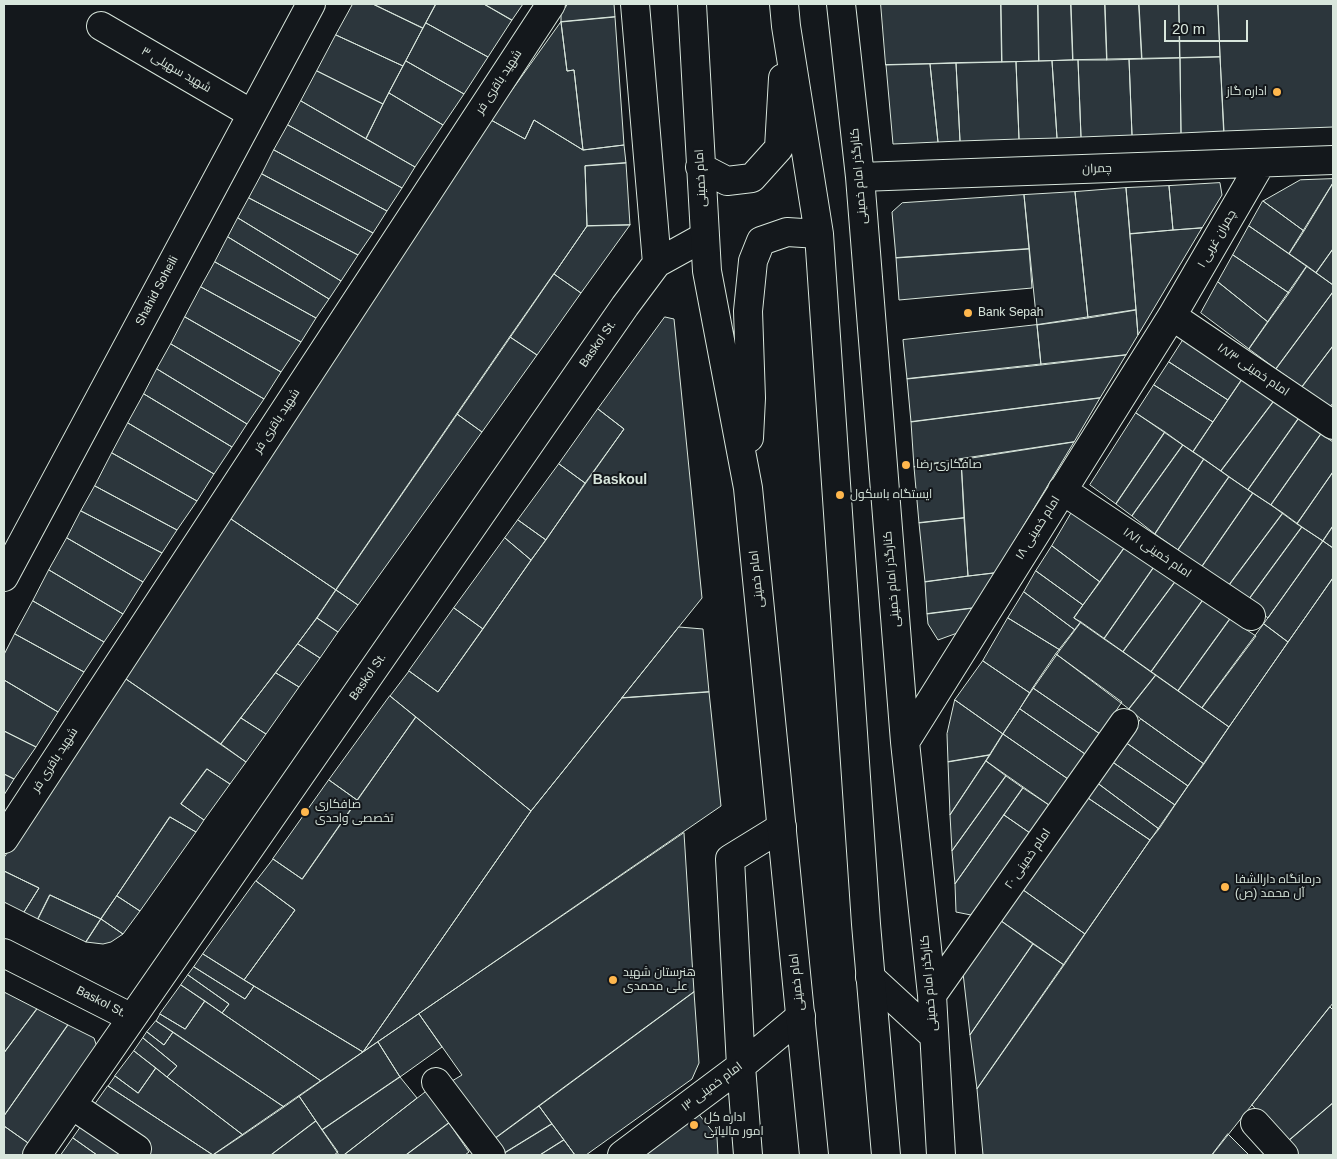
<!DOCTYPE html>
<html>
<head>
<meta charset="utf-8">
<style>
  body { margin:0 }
  #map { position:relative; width:1337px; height:1159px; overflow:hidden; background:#14181c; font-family:Arial,sans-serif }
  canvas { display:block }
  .frame { position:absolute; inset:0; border:5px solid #d8e6dc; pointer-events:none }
  .scale { position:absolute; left:1164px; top:20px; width:84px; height:22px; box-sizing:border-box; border:2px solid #d8e6dc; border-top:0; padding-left:6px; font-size:15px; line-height:18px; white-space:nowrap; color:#d8e6dc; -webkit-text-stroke:4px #14181c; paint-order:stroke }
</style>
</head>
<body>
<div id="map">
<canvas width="1337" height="1159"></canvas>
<div class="frame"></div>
<div class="scale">20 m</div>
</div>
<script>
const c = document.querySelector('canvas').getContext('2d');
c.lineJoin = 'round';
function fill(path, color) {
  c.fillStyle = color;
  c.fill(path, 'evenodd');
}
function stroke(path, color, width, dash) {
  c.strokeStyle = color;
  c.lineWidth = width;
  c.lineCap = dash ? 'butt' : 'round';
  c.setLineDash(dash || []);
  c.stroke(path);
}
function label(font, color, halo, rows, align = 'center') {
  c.font = font + ' Arial,Cairo,sans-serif';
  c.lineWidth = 4;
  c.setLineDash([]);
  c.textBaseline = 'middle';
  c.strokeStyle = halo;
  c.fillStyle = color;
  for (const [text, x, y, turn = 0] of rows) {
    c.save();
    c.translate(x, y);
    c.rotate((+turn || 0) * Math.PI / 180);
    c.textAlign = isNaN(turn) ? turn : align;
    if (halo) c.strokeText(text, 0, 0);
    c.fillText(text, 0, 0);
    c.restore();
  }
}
const building = new Path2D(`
  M353,4H373L423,28L403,66L336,35Z
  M373,4H436L423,28Z
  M436,4H484L512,20L488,57L426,23Z
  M484,4H523L512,20Z
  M568,4H614L615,17L561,22V14Z
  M881,4H1001L1002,62L886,65Z
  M1001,4H1038L1039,61L1002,62Z
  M1038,4H1071L1073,60L1039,61Z
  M1071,4H1105L1107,60H1073Z
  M1105,4H1139L1142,59L1107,60Z
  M1139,4H1179L1180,58L1142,59Z
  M1179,4H1218L1220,57L1180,58Z
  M1218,4H1333V127L1224,131Z
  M615,17L624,145L583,150L574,70L567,71L561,22Z
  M561,22L567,71L574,70L583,150L534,120L525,139L491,120Z
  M426,23L488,57L464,94L406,61Z
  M336,35L403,66L383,104L317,71Z
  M1220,57L1224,131L1181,133L1180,58Z
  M1180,58L1181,133L1132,135L1129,59Z
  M1129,59L1132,135L1081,137L1078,60Z
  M1078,60L1081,137L1057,138L1052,61Z
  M406,61L464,94L443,125L389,93Z
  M1052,61L1057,138L1019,139L1016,62Z
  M1016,62L1019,139L960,141L956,63Z
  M956,63L960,141L938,142L930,64Z
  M930,64L938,142L893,144L886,65Z
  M317,71L383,104L366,139L301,101Z
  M389,93L443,125L415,167L366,139Z
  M301,101L415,167L402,188L288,125Z
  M491,120L525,139L534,120L583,150L624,145L626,163L585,166L587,226L336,590L228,517Z
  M288,125L402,188L387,211L274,150Z
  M274,150L387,211L373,233L262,174Z
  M626,163L630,225L587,226L585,166Z
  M262,174L373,233L358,255L249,198Z
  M1333,179V183L1304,231L1263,201L1300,180Z
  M1220,183L1222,195L1202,228L1173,230L1169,186Z
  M1333,183V249L1316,273L1289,254Z
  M1169,186L1173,230L1130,234L1126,188Z
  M1126,188L1136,310L1088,318L1075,192Z
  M1075,192L1088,318L1037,325L1024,195Z
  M1024,195L1029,249L896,258L892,212L902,203Z
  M249,198L358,255L341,281L238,218Z
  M1263,201L1304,231L1289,254L1249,226Z
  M238,218L341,281L329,299L228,237Z
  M630,225L581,293L554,274L587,226Z
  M1249,226L1307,266L1289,293L1233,255Z
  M1202,228L1138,335L1130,234Z
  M228,237L329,299L316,318L215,262Z
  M1029,249L1032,288L899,300L896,258Z
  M1333,249V285L1316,273Z
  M1233,255L1289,293L1268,322L1218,282Z
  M215,262L316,318L301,342L201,287Z
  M1307,266L1333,285V292L1276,369L1249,349Z
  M554,274L581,293L537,355L510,337Z
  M1218,282L1268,322L1249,349L1201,313Z
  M201,287L301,342L281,372L185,317Z
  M1333,292V346L1302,387L1276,369Z
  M1136,310L1138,335L1126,355L1041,365L1037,325Z
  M185,317L281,372L264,399L171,344Z
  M665,317L674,319L702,598L531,811L390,696L409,671L438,692L624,429L598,409Z
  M1037,325L1041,365L907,379L903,340Z
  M510,337L537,355L482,432L457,414Z
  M1185,337L1243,378L1228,400L1169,362Z
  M171,344L264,399L247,424L157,369Z
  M1333,346V403L1329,408L1302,387Z
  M1126,355L1100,398L911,422L907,379Z
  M1169,362L1228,400L1213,422L1154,385Z
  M157,369L247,424L232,447L144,394Z
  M1243,378L1274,401L1221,471L1193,452Z
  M1154,385L1213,422L1193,452L1136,413Z
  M144,394L232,447L214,474L128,423Z
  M1100,398L1074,442L914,467L911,422Z
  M1274,401L1299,418L1248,490L1221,471Z
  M598,409L624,429L585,483L559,464Z
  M1136,413L1165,432L1116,504L1090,485Z
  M457,414L482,432L358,605L336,590Z
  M1299,418L1321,434L1271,505L1248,490Z
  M128,423L214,474L197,501L112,453Z
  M1165,432L1183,445L1132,516L1116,504Z
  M1321,434L1333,442V472L1297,524L1271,505Z
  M1074,442L995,573L968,576L961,459Z
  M1183,445L1204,459L1155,534L1132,516Z
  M112,453L197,501L177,530L95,486Z
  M961,459L964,518L919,523L914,467Z
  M1204,459L1229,477L1178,550L1155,534Z
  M559,464L585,483L546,540L518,520Z
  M1333,472V526L1323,541L1297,524Z
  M1229,477L1253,493L1201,568L1178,550Z
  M95,486L177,530L162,553L81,511Z
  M1253,493L1283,513L1227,588L1201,568Z
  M81,511L162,553L143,582L67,538Z
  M1072,512L1125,547L1100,582L1052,546Z
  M1283,513L1302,527L1247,602L1227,588Z
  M228,517L336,590L317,618L221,744L123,677Z
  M964,518L968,576L925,582L919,523Z
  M518,520L546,540L531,560L505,538Z
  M1333,526V548L1323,541Z
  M1302,527L1323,541L1268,618L1247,602Z
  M67,538L143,582L123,614L49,570Z
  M505,538L531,560L483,629L454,608Z
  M1323,541L1333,548V578L1288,642L1264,624Z
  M1052,546L1100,582L1083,605L1036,571Z
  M1125,547L1154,567L1104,639L1074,618Z
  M1154,567L1175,582L1123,652L1104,639Z
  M49,570L123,614L104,642L33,601Z
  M1036,571L1083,605L1074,618L1081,622L1075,630L1024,592Z
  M995,573L974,608L927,614L925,582Z
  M1333,578V1003L1212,1155H983L977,1089Z
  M1175,582L1203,600L1151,672L1123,652Z
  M336,590L358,605L338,632L317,618Z
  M1024,592L1075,630L1060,650L1008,618Z
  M1203,600L1230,619L1178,691L1151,672Z
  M33,601L104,642L84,672L15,634Z
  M454,608L483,629L438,692L409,671Z
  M974,608L960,632L938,640L928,624L927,614Z
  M317,618L338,632L320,658L298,644Z
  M1008,618L1060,650L1030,693L983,661Z
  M1230,619L1256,636L1202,708L1178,691Z
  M1081,622L1156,675L1129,709L1056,654Z
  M1264,624L1288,642L1229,727L1202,708Z
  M679,627L703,629L709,692L622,698Z
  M15,634L84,672L58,712L4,680V655Z
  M298,644L320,658L299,687L276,673Z
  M1056,654L1122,702L1100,734L1033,688Z
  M983,661L1030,693L1003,734L955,700Z
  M276,673L299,687L266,734L241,718Z
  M1156,675L1229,727L1204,764L1141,719L1129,709Z
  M123,677L246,762L230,784L207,769L181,804L204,820L196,832L170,817L101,919L50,895L38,919L24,912L39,888L4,871V858Z
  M4,680L58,712L36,747L4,731Z
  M1033,688L1100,734L1085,754L1020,709Z
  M709,692L721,806L363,1052L531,811L622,698Z
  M390,696L416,717L357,800L329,780Z
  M955,700L1003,734L990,755L948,762L947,734Z
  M1020,709L1085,754L1068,779L1003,734Z
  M416,717L531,811L363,1052L244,980L295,910L256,881L273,859L302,879Z
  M241,718L266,734L246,762L221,744Z
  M1141,719L1204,764L1188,786L1125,742Z
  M4,731L36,747L14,779L4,774Z
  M1003,734L1068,779L1049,805L986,761Z
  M1125,742L1188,786L1175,805L1111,761Z
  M990,755L950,815L948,762Z
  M986,761L1006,776L952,851L950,815Z
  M1111,761L1175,805L1159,829L1096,782Z
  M207,769L230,784L204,820L181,804Z
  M4,774L14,779L4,795Z
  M1006,776L1023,788L955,884L952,851Z
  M329,780L357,800L302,879L273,859Z
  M1096,782L1159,829L1150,840L1085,796Z
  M1023,788L1049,805L1030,833L1004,815Z
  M1085,796L1150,840L1085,934L1019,887Z
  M1004,815L1030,833L971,915L956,912L955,884Z
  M170,817L196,832L140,911L117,896Z
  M684,833L694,992L493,1140L452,1081L462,1075L419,1014Z
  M4,871L39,888L24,912L4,902Z
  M256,881L295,910L244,980L203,954Z
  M1019,887L1085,934L1064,965L997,918Z
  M50,895L101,919L86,942L38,919Z
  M117,896L140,911L123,934L101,919Z
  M997,918L1033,944L970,1035L963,973Z
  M101,919L123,934L111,942L103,944L86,942Z
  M1033,944L1064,965L977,1089L970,1035Z
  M203,954L254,986L245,999L194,967Z
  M194,967L245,999L254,986L363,1052L321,1081L222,1013L229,1004L188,975Z
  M188,975L229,1004L222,1013L181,985Z
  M181,985L205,1001L185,1029L160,1014Z
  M4,992L37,1009L4,1053Z
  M694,992L699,1063L692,1079L586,1155H575L539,1106Z
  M205,1001L222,1013L321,1081L284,1107L156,1021L160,1014L185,1029Z
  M1330,1007L1333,1010V1103L1286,1143L1252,1105Z
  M37,1009L68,1025L4,1116V1053Z
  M419,1014L442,1047L400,1077L378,1042Z
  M156,1021L173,1032L164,1045L147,1032Z
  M68,1025L94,1038L97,1047L31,1145L4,1126V1116Z
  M147,1032L164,1045L173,1032L284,1107L243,1135L167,1077L177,1066L143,1038Z
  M143,1038L177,1066L167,1077L134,1051Z
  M378,1042L400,1077L322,1130L299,1096Z
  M134,1051L156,1068L138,1093L115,1076Z
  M156,1068L167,1077L243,1135L213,1155L108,1086L115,1076L138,1093Z
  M400,1077L417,1098L344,1155H339L322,1130Z
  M108,1086L213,1155H152L144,1150L91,1110Z
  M427,1091L449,1123L406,1155H344Z
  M299,1096L316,1121L271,1155H213Z
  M1333,1103V1155H1298L1286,1143Z
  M539,1106L552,1124L503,1154L493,1140Z
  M697,1112L717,1137L718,1155H640Z
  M85,1121L141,1155H97L73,1138Z
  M316,1121L338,1152L334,1155H271Z
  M449,1123L469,1152L465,1155H406Z
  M552,1124L564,1140L540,1155H504L503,1154Z
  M4,1126L31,1145L23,1155H4Z
  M1228,1134L1249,1155H1212Z
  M73,1138L97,1155H61Z
  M564,1140L575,1155H540Z`);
fill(building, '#2c363c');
stroke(building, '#d8e6dc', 1);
const minor = new Path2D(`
  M635,4L657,263
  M841,4L860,177L905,742L932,995L941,1155
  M101,26L252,114
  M860,177L1333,160
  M1172,316L1333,425
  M1062,490L1251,616
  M4,577L311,4
  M905,742L1172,316L1261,163
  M4,839L551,4
  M4,953L132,1018L625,306L657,263L704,237
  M870,977L933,1035
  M932,995L1124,723
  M436,1082L491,1155
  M72,1105L137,1149
  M1255,1123L1284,1155
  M37,1155L132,1018
  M622,1155L741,1066L801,1016
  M748,1155L741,1066L730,859L782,827`);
const major = new Path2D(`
  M692,4L707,271L748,488L814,1155
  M784,4L786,26L819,234L866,924L886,1155
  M700,167L727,181L752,178L779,148L783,78
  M749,438L751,398L748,311L753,261L761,241L787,232L819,234`);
stroke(minor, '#d8e6dc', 30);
stroke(major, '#d8e6dc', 30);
stroke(minor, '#14181c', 28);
stroke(major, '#14181c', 28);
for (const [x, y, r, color] of [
  [1277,92,5,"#ffb74d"],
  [968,313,5,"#ffb74d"],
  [906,465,5,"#ffb74d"],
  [840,495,5,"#ffb74d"],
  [305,812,5,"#ffb74d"],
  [1225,887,5,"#ffb74d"],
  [613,980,5,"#ffb74d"],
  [694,1125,5,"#ffb74d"]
]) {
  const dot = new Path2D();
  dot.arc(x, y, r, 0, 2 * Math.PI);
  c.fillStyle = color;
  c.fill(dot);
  stroke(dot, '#14181c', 2);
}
label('12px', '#d8e6dc', '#14181c', [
  ["شهید سهیلی ۳",176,70,30],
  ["شهید باقری فر",499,82,-57],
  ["چمران",1097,169,-2],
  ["کنارگذر امام خمینی",859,176,-95],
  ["امام خمینی",701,178,-93],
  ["چمران غربی ۱",1217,239,-60],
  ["Shahid Soheili",157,291,-62],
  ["Baskol St.",598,344,-55],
  ["امام خمینی ۱۸/۳",1253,370,34],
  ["شهید باقری فر",277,421,-57],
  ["امام خمینی ۱۸",1038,528,-58],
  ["امام خمینی ۱۸/۱",1157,553,34],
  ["امام خمینی",757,579,-96],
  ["کنارگذر امام خمینی",892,579,-95],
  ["Baskol St.",368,677,-55],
  ["شهید باقری فر",55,760,-57],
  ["امام خمینی ۲۰",1028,859,-55],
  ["امام خمینی",797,982,-96],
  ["کنارگذر امام خمینی",929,983,-95],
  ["Baskol St.",101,1002,27],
  ["امام خمینی ۱۳",712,1087,-37]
]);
label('12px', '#d8e6dc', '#14181c', [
  ["اداره گاز",1267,92,"right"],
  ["Bank Sepah",978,313],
  ["صافکاری رضا",916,465],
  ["ایستگاه باسکول",850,495],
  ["صافکاری",315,805],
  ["تخصصی واحدی",315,819],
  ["درمانگاه دارالشفا",1235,880],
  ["آل محمد (ص)",1235,894],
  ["هنرستان شهید",623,973],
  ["علی محمدی",623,987],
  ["اداره کل",704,1118],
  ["امور مالیاتی",704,1132]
], 'left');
label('bold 14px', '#d8e6dc', '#14181c', [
  ["Baskoul",620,480]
]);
</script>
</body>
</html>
